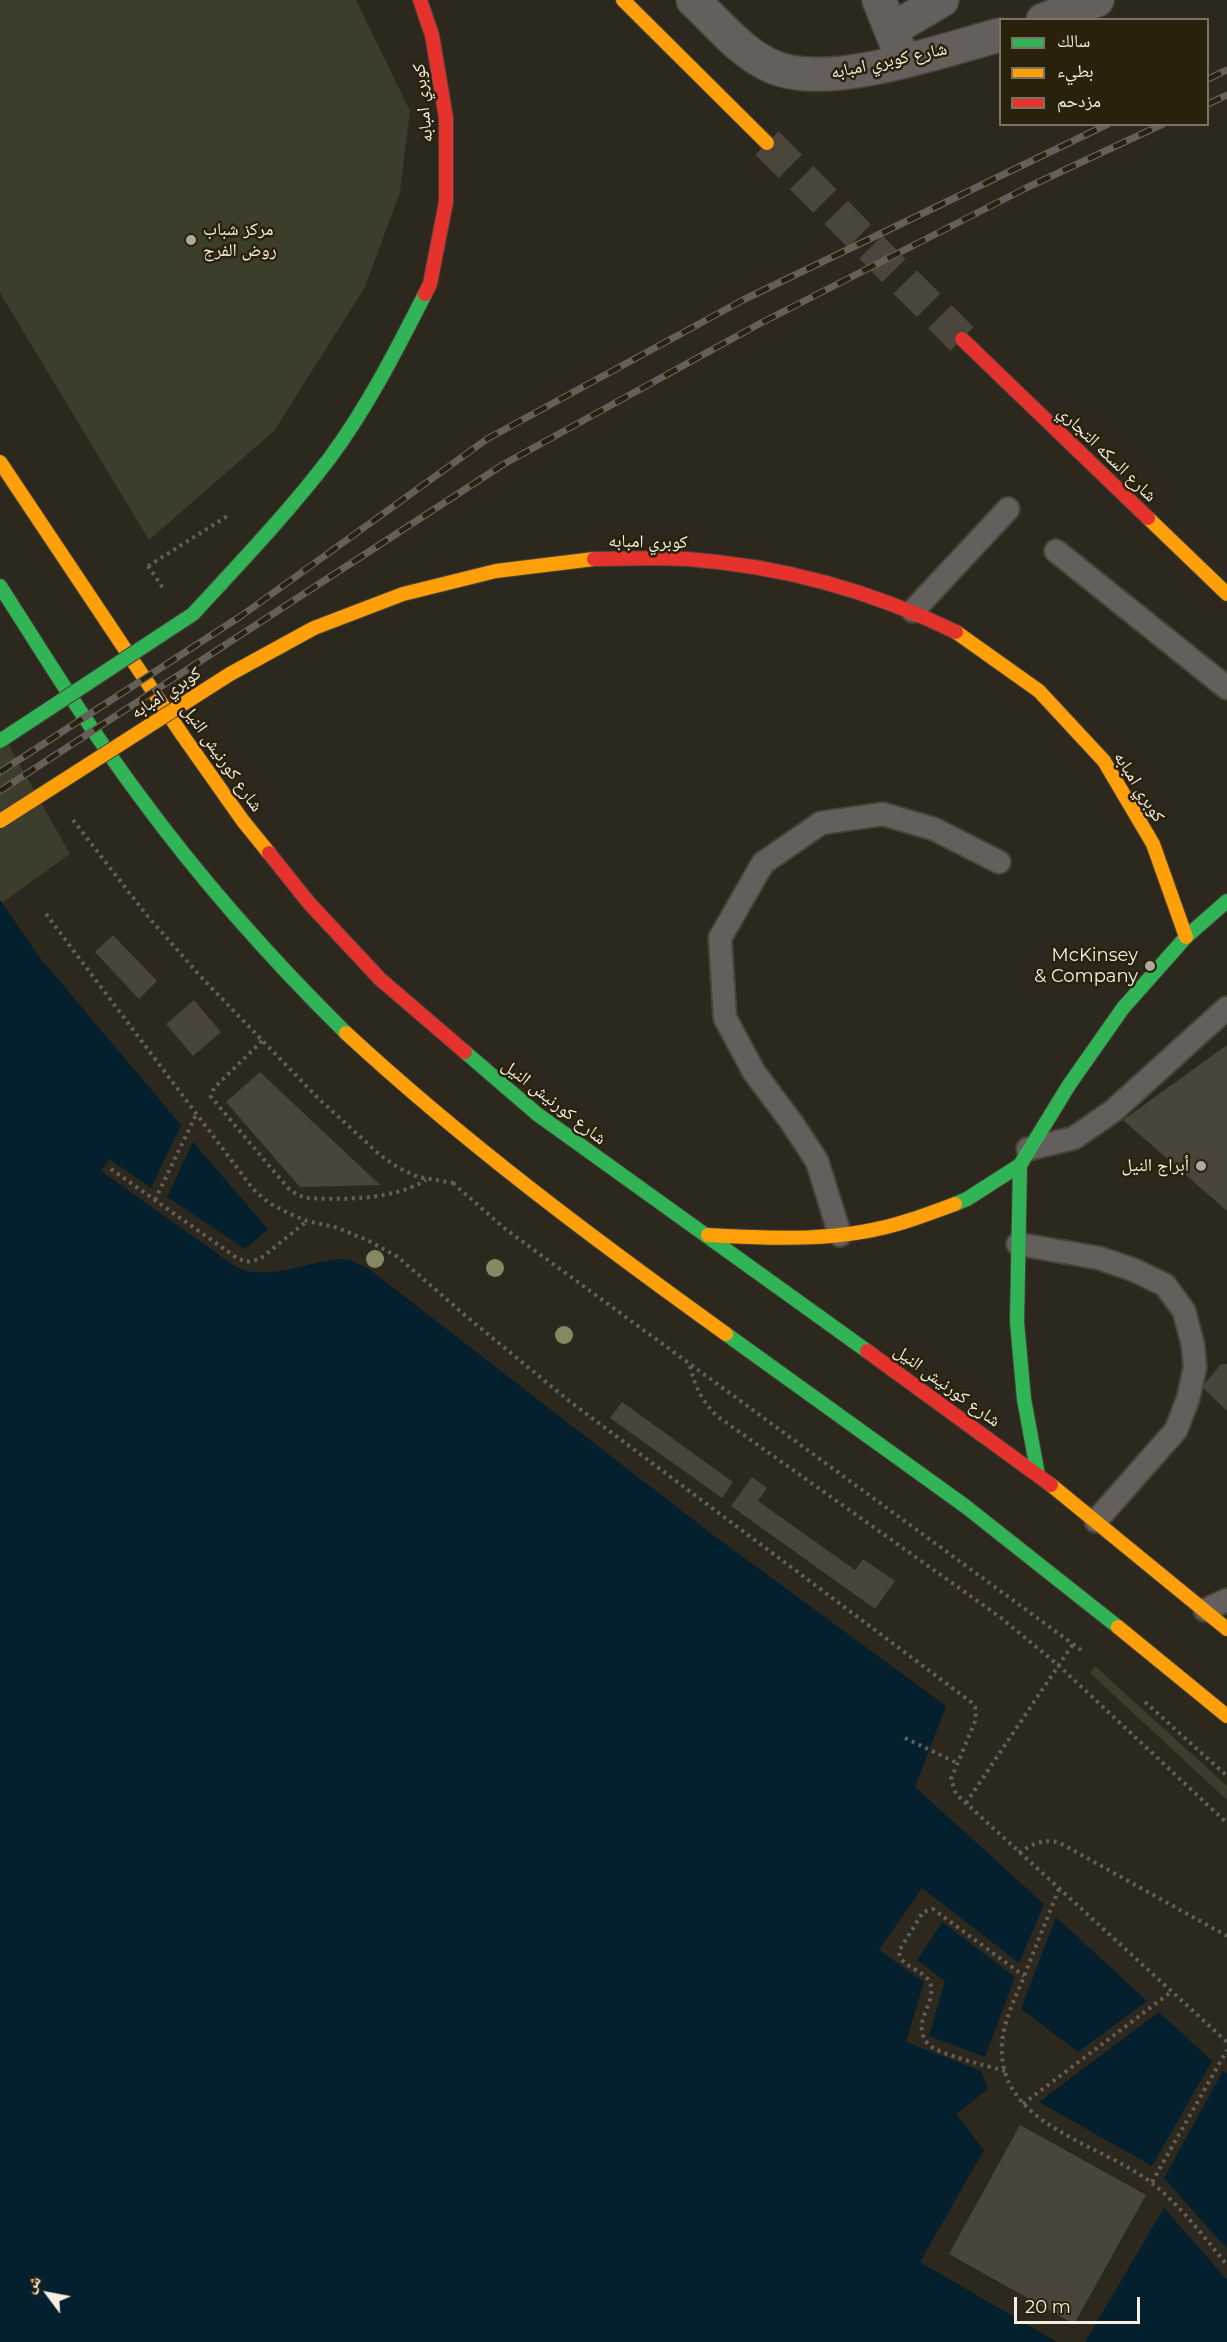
<!DOCTYPE html>
<html>
<head>
<meta charset="utf-8">
<style>
  body { margin:0 }
  #map { position:relative; width:1227px; height:2342px; overflow:hidden; background:#2d281d; font-family:Montserrat,"Noto Naskh Arabic",sans-serif }
  canvas { display:block }
  .legend { position:absolute; left:999px; top:18px; width:210px; height:108px; box-sizing:border-box; background:#29210c; border:2px solid #7b7362; margin:0; padding:8px 10px; list-style:none; font-size:18px; color:#f5efe2 }
  .legend li { display:flex; align-items:center; gap:12px; height:30px }
  .legend b { width:30px; border:2px solid #7b7362 }
  .north { position:absolute; left:18px; top:2264px; width:60px; height:60px; -webkit-text-stroke:4px #29210c; paint-order:stroke; rotate:302deg; font-size:16px; font-weight:700; line-height:24px; text-align:center; color:#f5efe2 }
  .north::after { content:''; display:block; margin:auto; width:21px; height:27px; background:#f5efe2; clip-path:polygon(50% 0,100% 100%,50% 72%,0 100%) }
  .scale { position:absolute; left:1014px; top:2297px; width:126px; height:27px; box-sizing:border-box; border:3px solid #f5efe2; border-top:0; padding-left:8px; font-size:18px; line-height:21px; white-space:nowrap; color:#f5efe2; -webkit-text-stroke:4px #29210c; paint-order:stroke }
</style>
</head>
<body>
<div id="map">
<canvas width="1227" height="2342"></canvas>
<ul class="legend">
<li><b style="height:8px;background:#30b455"></b>سالك</li>
<li><b style="height:8px;background:#ff9f0a"></b>بطيء</li>
<li><b style="height:8px;background:#e5322d"></b>مزدحم</li>
</ul>
<div class="north">ش</div>
<div class="scale">20 m</div>
</div>
<script>
const c = document.querySelector('canvas').getContext('2d');
c.lineJoin = 'round';
function fill(path, color) {
  c.fillStyle = color;
  c.fill(path, 'evenodd');
}
function stroke(path, color, width, dash) {
  c.strokeStyle = color;
  c.lineWidth = width;
  c.lineCap = dash ? 'butt' : 'round';
  c.setLineDash(dash || []);
  c.stroke(path);
}
function label(font, color, halo, rows, align = 'center') {
  c.font = font + ' Montserrat,"Noto Naskh Arabic",sans-serif';
  c.lineWidth = 5;
  c.setLineDash([]);
  c.textBaseline = 'middle';
  c.strokeStyle = halo;
  c.fillStyle = color;
  for (const [text, x, y, turn = 0] of rows) {
    c.save();
    c.translate(x, y);
    c.rotate((+turn || 0) * Math.PI / 180);
    c.textAlign = isNaN(turn) ? turn : align;
    if (halo) c.strokeText(text, 0, 0);
    c.fillText(text, 0, 0);
    c.restore();
  }
}
fill(new Path2D(`
  M0,0H356L410,111L400,192L365,287L274,431L149,540L0,293Z
  M0,730L70,854L2,903L0,900Z
  M1095,1666L1227,1786V1800L1090,1673Z`), '#3c3d2a');
fill(new Path2D(`
  M0,900L41,959L181,1125L151,1188L109,1159L101,1171L236,1267C268,1282 306,1262 339,1259L350,1260L369,1269L709,1532L946,1706L915,1787L1044,1904L1019,1963L922,1888L879,1950L924,1982L906,2042L981,2071L988,2089L956,2114L984,2150L920,2262L1057,2342H0Z
  M193,1142L268,1229L245,1249L167,1197Z
  M1056,1917L1147,2001L1078,2052L1021,2009Z
  M942,1922L1015,1977L985,2057L929,2036L945,1981L917,1960Z
  M1159,2012L1212,2061L1152,2166L1039,2102Z
  M1223,2071L1227,2074V2249L1164,2178Z
  M1164,2208L1227,2280V2342H1085Z`), '#041f2d');
fill(new Path2D(`
  M113,935L157,981L139,999L95,952Z
  M194,1000L221,1032L193,1056L166,1024Z
  M1227,1045V1211L1123,1120Z
  M260,1072L380,1185L300,1187L226,1102Z
  M1221,1364H1227V1411L1202,1387Z
  M622,1402L733,1482L722,1498L610,1418Z
  M752,1477L767,1488L758,1501L855,1570L863,1559L895,1581L875,1609L731,1506Z
  M1020,2125L1146,2195L1074,2324L949,2254Z`), '#4a453a');
stroke(new Path2D(`
  M767,143L962,339`), '#4b463b', 33, [33, 16]);
const lane = new Path2D(`
  M1056,551L1227,688
  M913,611L1008,509
  M1028,1149L1074,1138L1113,1111L1227,1008
  M840,1235L817,1161L792,1123L754,1072L725,1018L720,938L763,863L821,823L883,814L934,829L999,862
  M1018,1244L1099,1258L1134,1270L1165,1285L1184,1311L1193,1345L1195,1367L1188,1399L1176,1430L1096,1521
  M1205,1610L1227,1600`);
const street = new Path2D(`
  M693,0C717,22 739,51 769,65C824,93 942,50 1000,35
  M879,0L903,60
  M1043,20L1097,0
  M891,30L942,0`);
const fast = new Path2D(`
  M0,586C45,656 88,727 138,794C201,880 271,959 346,1033
  M193,614C239,564 287,514 329,459C367,408 396,351 425,294
  M465,1052L537,1114L867,1351
  M955,1204L967,1199L1020,1165
  M726,1334L965,1506L1118,1627
  M1038,1475L1024,1399L1017,1322L1020,1165L1069,1085L1123,1008L1186,937L1227,901`);
const slow = new Path2D(`
  M623,0L767,143
  M0,462L183,736L243,821L269,853
  M1148,518L1227,594
  M956,632L1039,691L1104,761L1153,844L1186,937
  M230,674L314,628L403,594L496,571L594,559
  M346,1033C465,1143 594,1239 726,1334
  M708,1235C774,1239 843,1242 907,1221C923,1216 939,1210 955,1204
  M1051,1485L1227,1629
  M1118,1627L1227,1716`);
const jam = new Path2D(`
  M420,0L432,35L446,118V202L430,284L425,294
  M962,339L1148,518
  M594,559C625,559 656,557 687,559C782,566 870,590 956,632
  M269,853L309,903L380,979L465,1052
  M867,1351L1051,1485`);
stroke(lane, '#47433a', 26);
stroke(street, '#47433a', 36);
stroke(fast, '#47433a', 16);
stroke(slow, '#47433a', 16);
stroke(jam, '#47433a', 16);
stroke(new Path2D(`
  M148,566L229,515
  M73,820L145,913L200,976L318,1098L380,1155L397,1167L418,1177L454,1183
  M46,914L253,1189L269,1203L288,1213L307,1221L335,1227L367,1240L398,1257L467,1317L568,1400L971,1702L975,1707L976,1719L951,1779L956,1794L1227,2042
  M262,1041L214,1088L211,1097L288,1188L296,1194L306,1198C345,1200 393,1200 426,1180
  M111,1169L237,1258L246,1262L260,1259L307,1221
  M453,1183L504,1228L1081,1650
  M155,1200L196,1115
  M690,1366C695,1387 702,1401 717,1416L1000,1617L1058,1665L1227,1823
  M1145,1702L1227,1776
  M905,1738L957,1763
  M966,1803L1073,1644
  M1019,1853C1032,1844 1043,1838 1060,1843L1227,1936
  M1059,1889C1047,1918 1036,1946 1025,1974C1016,1997 1004,2019 1002,2043C996,2126 1102,2143 1153,2184C1181,2206 1204,2237 1227,2265
  M1005,2071C988,2066 940,2055 929,2045C922,2038 920,2029 923,2019C926,2008 935,1995 930,1983C924,1969 899,1967 899,1951L923,1912L933,1909L1024,1976
  M1023,2104L1171,1992
  M1152,2182L1227,2050`), '#645f5a', 4, [3, 4.5]);
stroke(lane, '#645f5c', 22);
stroke(street, '#645f5c', 33);
stroke(fast, '#30b455', 14);
stroke(slow, '#ff9f0a', 14);
stroke(jam, '#e5322d', 14);
const rail = new Path2D(`
  M1208,79L1227,70
  M1208,104L1227,95
  M0,772L241,616L487,439L743,300L1108,124
  M0,791L504,464L759,324L1026,188L1163,124`);
stroke(rail, '#645f59', 7);
stroke(rail, '#29210c', 4.5, [14]);
const fastBridge = new Path2D(`
  M0,741L193,614`);
const slowBridge = new Path2D(`
  M0,821L230,674`);
stroke(fastBridge, '#47433a', 16, []);
stroke(slowBridge, '#47433a', 16, []);
stroke(new Path2D(`
  M148,566L163,588`), '#645f5a', 4, [3, 4.5]);
stroke(fastBridge, '#30b455', 14);
stroke(slowBridge, '#ff9f0a', 14);
c.fillStyle = '#868862';
for (const [x, y] of [
  [375,1259],
  [495,1268],
  [564,1335]
]) {
  c.beginPath();
  c.arc(x, y, 9, 0, 2 * Math.PI);
  c.fill();
}
for (const [x, y, r, color] of [
  [191,240,6,"#afa99d"],
  [1150,966,6,"#afa99d"],
  [1201,1166,6,"#afa99d"]
]) {
  const dot = new Path2D();
  dot.arc(x, y, r, 0, 2 * Math.PI);
  c.fillStyle = color;
  c.fill(dot);
  stroke(dot, '#29210c', 2);
}
label('18px', '#f5efe2', '#29210c', [
  ["شارع كوبري امبابه",889,61,-12],
  ["كوبري امبابه",423,103,-96],
  ["شارع السكه التجاري",1107,454,44],
  ["كوبري امبابه",648,542,1],
  ["كوبري امبابه",166,693,-33],
  ["شارع كورنيش النيل",222,758,55],
  ["كوبري امبابه",1139,787,58],
  ["شارع كورنيش النيل",554,1102,38],
  ["شارع كورنيش النيل",947,1386,36]
]);
label('18px', '#f5efe2', '#29210c', [
  ["مركز شباب",203,230,"left"],
  ["روض الفرج",203,251,"left"],
  ["McKinsey",1138,956],
  ["& Company",1138,977],
  ["أبراج النيل",1189,1166]
], 'right');
</script>
</body>
</html>
